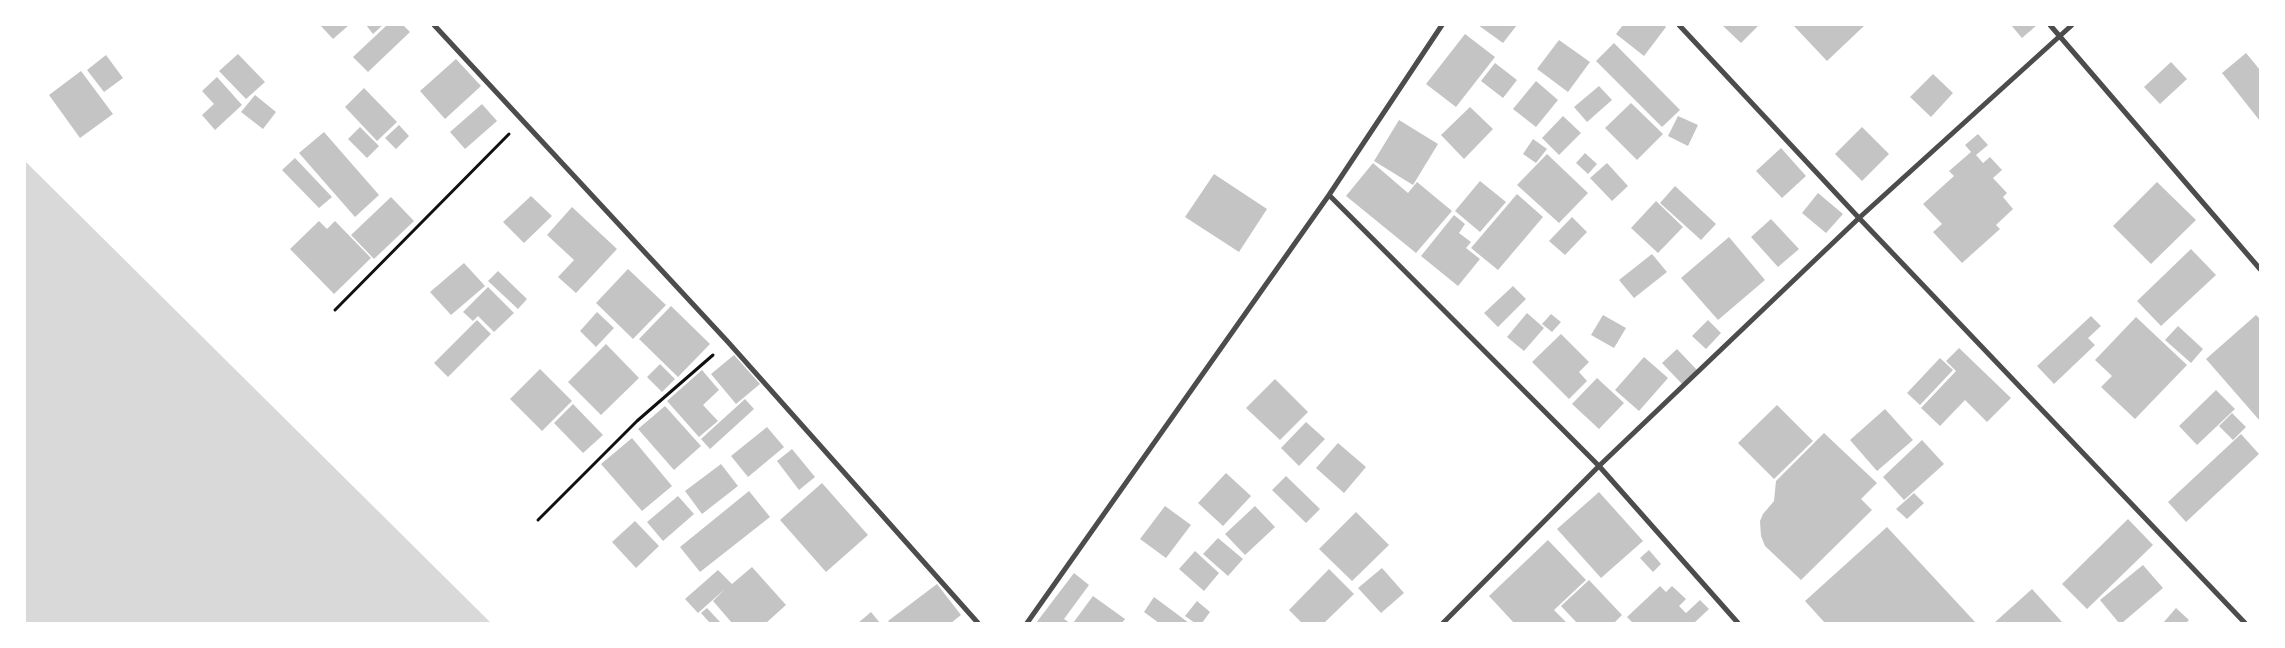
<!DOCTYPE html>
<html>
<head>
<meta charset="utf-8">
<style>
  body { margin:0 }
  #map { position:relative; width:2285px; height:648px; overflow:hidden; background:#fff; font-family:"PT Sans Narrow",sans-serif }
  canvas { display:block }
  .frame { position:absolute; inset:0; border:26px solid #fff; pointer-events:none }
</style>
</head>
<body>
<div id="map">
<canvas width="2285" height="648"></canvas>
<div class="frame"></div>
</div>
<script>
const c = document.querySelector('canvas').getContext('2d');
c.lineJoin = 'round';
function fill(path, color) {
  c.fillStyle = color;
  c.fill(path, 'evenodd');
}
function stroke(path, color, width, dash) {
  c.strokeStyle = color;
  c.lineWidth = width;
  c.lineCap = dash ? 'butt' : 'round';
  c.setLineDash(dash || []);
  c.stroke(path);
}
fill(new Path2D(`
  M25,161L37,173L491,623H25Z`), '#d9d9d9');
fill(new Path2D(`
  M320,25H349L333,39Z
  M366,25H383L373,34Z
  M387,25H403L410,32L368,72L353,57Z
  M1478,25H1517L1503,43Z
  M1623,25H1664L1666,27L1644,56L1616,34Z
  M1722,25H1759L1741,43Z
  M1793,25H1865L1827,61Z
  M2011,25H2037L2022,38Z
  M1465,34L1495,57L1456,107L1426,84Z
  M1559,40L1590,62L1568,92L1537,69Z
  M1614,43L1680,110L1662,127L1596,61Z
  M2246,53L2260,70V121L2222,73Z
  M238,54L265,82L246,99L219,71Z
  M106,55L123,78L104,92L87,70Z
  M456,59L481,86L445,119L420,91Z
  M2171,62L2187,79L2160,104L2144,87Z
  M1495,63L1517,80L1503,98L1481,81Z
  M81,71L113,114L80,138L49,95Z
  M1933,74L1953,93L1931,117L1910,97Z
  M217,77L242,105L215,130L202,115L214,104L202,91Z
  M1536,81L1558,100L1536,127L1513,109Z
  M1599,86L1612,100L1587,122L1574,107Z
  M364,88L397,122L377,141L345,107Z
  M255,95L276,112L263,129L241,112Z
  M1631,103L1663,134L1637,160L1605,128Z
  M482,104L497,121L465,149L450,132Z
  M1470,107L1493,129L1464,159L1441,135Z
  M1563,116L1581,133L1559,155L1542,138Z
  M1678,116L1698,125L1688,146L1668,136Z
  M1399,120L1438,144L1413,185L1374,161Z
  M399,125L409,136L396,149L385,138Z
  M360,127L379,146L367,158L348,139Z
  M1862,127L1889,154L1862,181L1835,154Z
  M324,132L379,195L355,217L299,153Z
  M1978,134L1988,145L1976,155L1983,163L1990,157L2002,170L1993,178L2007,193L2003,197L2013,209L1996,225L2000,229L1962,263L1933,232L1942,224L1923,204L1954,176L1949,171L1971,152L1965,145Z
  M1533,139L1547,149L1536,163L1523,154Z
  M1781,148L1806,176L1782,198L1756,171Z
  M1585,153L1597,164L1588,174L1576,163Z
  M1547,154L1588,193L1559,223L1517,185Z
  M295,158L332,197L319,208L282,170Z
  M1373,163L1408,193L1417,182L1452,211L1416,253L1346,196Z
  M1607,163L1628,186L1612,201L1590,178Z
  M1214,174L1267,209L1239,252L1185,217Z
  M1480,181L1506,202L1480,232L1455,211Z
  M2157,182L2196,220L2151,264L2113,226Z
  M1675,186L1716,224L1701,240L1660,203Z
  M1818,193L1843,214L1826,233L1802,213Z
  M1517,194L1543,217L1498,270L1471,248Z
  M531,196L552,216L524,243L503,222Z
  M391,197L414,221L374,259L351,235Z
  M1656,201L1683,227L1658,253L1631,228Z
  M572,207L617,249L576,293L558,277L574,260L547,235Z
  M1454,215L1465,224L1459,233L1471,242L1466,248L1480,259L1458,286L1421,256Z
  M1572,217L1587,232L1565,255L1549,241Z
  M1771,219L1799,249L1778,267L1751,237Z
  M319,221L327,229L335,221L371,258L334,294L290,249Z
  M1729,237L1765,280L1718,320L1681,278Z
  M2191,249L2216,275L2161,326L2137,301Z
  M1652,254L1667,272L1634,298L1619,280Z
  M464,263L485,286L451,315L430,292Z
  M628,269L666,305L633,339L596,303Z
  M498,271L527,299L518,309L488,281Z
  M1513,286L1526,299L1498,327L1484,313Z
  M488,287L514,313L494,332L478,316L473,321L463,312Z
  M671,306L710,344L678,377L639,339Z
  M597,312L614,328L596,347L580,331Z
  M1527,313L1544,328L1524,351L1507,337Z
  M1551,314L1561,322L1552,332L1542,324Z
  M1603,315L1626,328L1614,348L1591,335Z
  M2256,315L2260,319V421L2206,359Z
  M2091,316L2101,326L2088,338L2095,345L2054,384L2037,366Z
  M2136,317L2187,365L2135,419L2101,387L2112,376L2095,360Z
  M477,320L491,334L448,377L434,363Z
  M1708,320L1721,333L1706,349L1692,336Z
  M2178,326L2203,349L2191,363L2165,340Z
  M1561,334L1589,362L1579,372L1587,381L1569,399L1532,362Z
  M606,344L639,378L601,415L568,382Z
  M1959,348L2011,398L1987,422L1965,400L1940,426L1921,408L1956,371L1946,361Z
  M1677,349L1697,370L1682,384L1662,363Z
  M734,355L760,384L736,404L711,374Z
  M1644,357L1668,378L1639,411L1615,390Z
  M1940,358L1953,370L1920,405L1907,393Z
  M660,364L675,379L662,392L647,377Z
  M540,369L572,401L542,431L510,399Z
  M702,370L719,390L703,405L718,421L699,437L667,401Z
  M1597,378L1624,403L1599,429L1572,404Z
  M1275,379L1308,412L1280,440L1246,408Z
  M2216,390L2235,409L2197,445L2179,426Z
  M745,399L754,409L710,449L701,439Z
  M573,404L603,435L583,453L554,423Z
  M1777,405L1813,441L1774,479L1738,443Z
  M665,406L701,446L674,470L638,429Z
  M1885,409L1913,440L1877,471L1850,440Z
  M2232,413L2246,427L2233,440L2219,426Z
  M1306,422L1325,439L1299,466L1281,448Z
  M767,427L784,447L748,477L731,456Z
  M1824,433L1877,483L1861,499L1872,510L1801,580L1765,546L1761,536L1760,521L1763,514L1774,501L1776,481Z
  M2241,434L2259,454L2186,522L2168,502Z
  M632,438L672,486L642,511L601,464Z
  M1922,440L1944,464L1904,500L1883,477Z
  M1338,443L1366,467L1344,493L1316,468Z
  M792,449L815,477L799,490L777,461Z
  M721,464L738,486L702,514L685,491Z
  M1226,473L1251,496L1223,526L1198,503Z
  M1286,476L1320,509L1306,523L1272,490Z
  M822,483L868,535L826,572L780,520Z
  M749,491L770,517L700,572L680,547Z
  M1599,492L1643,541L1601,578L1557,529Z
  M1914,493L1924,503L1907,519L1896,509Z
  M678,496L694,514L663,541L647,522Z
  M1165,506L1191,525L1166,558L1140,539Z
  M1255,506L1275,527L1245,555L1225,534Z
  M1356,512L1389,545L1352,581L1319,549Z
  M2128,519L2153,545L2087,609L2062,584Z
  M635,521L659,546L636,568L612,542Z
  M1887,527L1976,623H1825L1805,601Z
  M1218,538L1243,559L1228,576L1203,554Z
  M1548,540L1586,580L1554,610L1567,623H1514L1489,596Z
  M1649,550L1661,564L1653,572L1640,558Z
  M1195,551L1219,573L1204,591L1179,569Z
  M2143,565L2163,588L2122,623H2119L2100,600Z
  M752,567L786,605L766,623H732L713,601L725,589L698,613L685,599L718,570L732,584Z
  M1382,568L1404,593L1381,613L1358,588Z
  M1329,569L1354,594L1324,623H1302L1289,610Z
  M1074,573L1089,585L1064,619L1070,623H1036Z
  M1589,580L1622,615L1614,623H1577L1561,606Z
  M937,584L961,615L951,623H890L888,621Z
  M1660,586L1666,592L1672,586L1686,599L1679,606L1686,613L1700,600L1709,609L1694,623H1633L1627,617Z
  M2032,589L2063,623H1994Z
  M1093,596L1125,619L1122,623H1073Z
  M1154,597L1189,623H1159L1144,612Z
  M1197,601L1210,612L1202,623H1195L1185,616Z
  M707,608L721,623H710L701,613Z
  M2176,608L2189,620L2186,623H2163Z
  M871,612L880,623H858Z`), '#c4c4c4');
stroke(new Path2D(`
  M335,310L509,134
  M538,520L637,421L713,355`), '#111', 3);
stroke(new Path2D(`
  M434,25L728,342L978,623
  M1679,25L1859,218L2245,623
  M2050,25L2260,269
  M1329,195L1599,466L1738,623
  M1027,623L1329,195L1442,25
  M1443,623L1599,466L1859,218L2072,25`), '#4c4c4c', 5);
</script>
</body>
</html>
